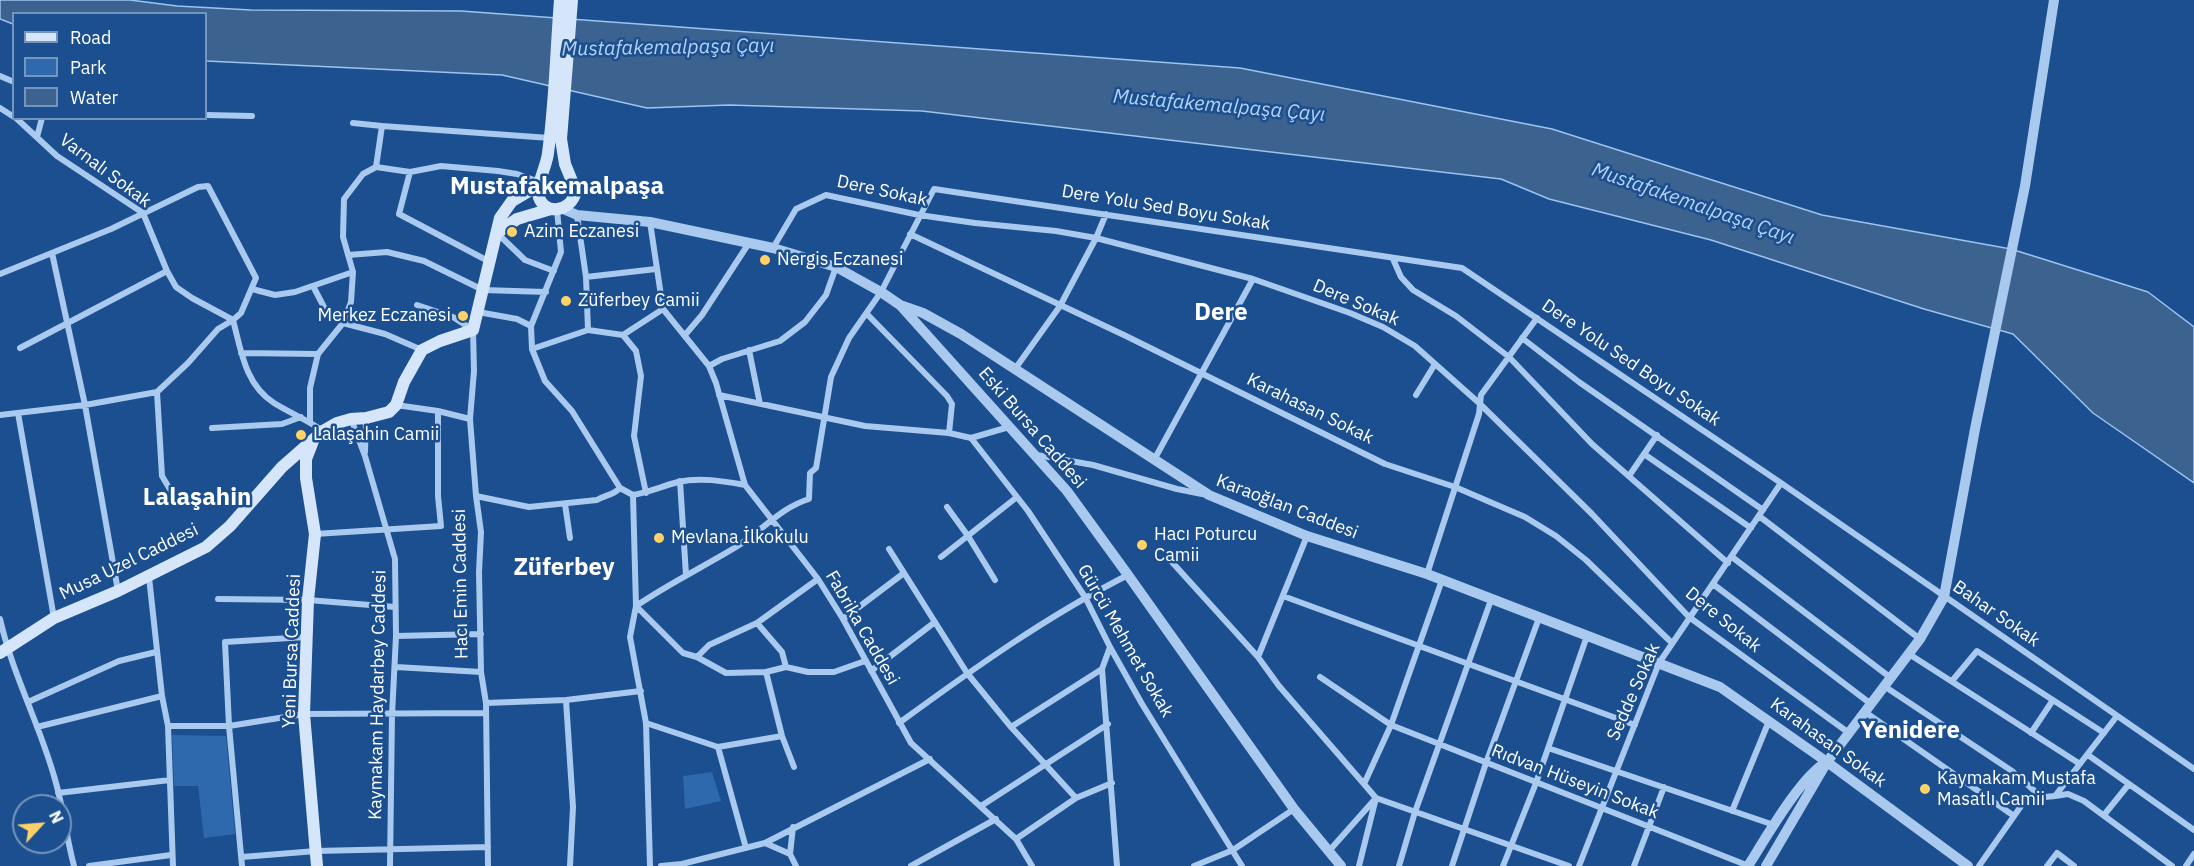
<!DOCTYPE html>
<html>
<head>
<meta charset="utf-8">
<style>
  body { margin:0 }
  #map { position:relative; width:2194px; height:866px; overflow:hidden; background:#1b4f8f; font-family:"IBM Plex Sans",sans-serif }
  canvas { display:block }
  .legend { position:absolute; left:12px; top:12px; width:195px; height:108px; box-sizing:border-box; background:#1b4f8f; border:2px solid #7695bc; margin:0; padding:8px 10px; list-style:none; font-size:18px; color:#fff }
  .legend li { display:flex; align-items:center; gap:12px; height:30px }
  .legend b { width:30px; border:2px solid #7695bc }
  .north { position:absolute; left:12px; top:794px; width:60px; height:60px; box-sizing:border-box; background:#1b4f8f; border:2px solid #7695bc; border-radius:50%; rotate:64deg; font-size:16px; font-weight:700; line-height:24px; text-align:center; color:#fff }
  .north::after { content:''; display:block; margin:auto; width:21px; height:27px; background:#ffd166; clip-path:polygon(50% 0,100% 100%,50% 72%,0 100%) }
</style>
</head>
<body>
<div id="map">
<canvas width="2194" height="866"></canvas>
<ul class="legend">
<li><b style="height:8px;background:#d6e6fa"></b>Road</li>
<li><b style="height:16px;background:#2e69ad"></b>Park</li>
<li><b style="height:16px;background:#3c6290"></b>Water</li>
</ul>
<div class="north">N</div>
</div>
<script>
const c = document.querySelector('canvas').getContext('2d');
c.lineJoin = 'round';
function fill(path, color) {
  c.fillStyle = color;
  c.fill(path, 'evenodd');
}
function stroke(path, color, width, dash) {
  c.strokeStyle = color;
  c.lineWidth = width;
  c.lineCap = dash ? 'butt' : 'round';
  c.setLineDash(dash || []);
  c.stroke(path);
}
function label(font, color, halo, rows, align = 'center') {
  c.font = font + ' "IBM Plex Sans",sans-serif';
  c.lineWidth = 5;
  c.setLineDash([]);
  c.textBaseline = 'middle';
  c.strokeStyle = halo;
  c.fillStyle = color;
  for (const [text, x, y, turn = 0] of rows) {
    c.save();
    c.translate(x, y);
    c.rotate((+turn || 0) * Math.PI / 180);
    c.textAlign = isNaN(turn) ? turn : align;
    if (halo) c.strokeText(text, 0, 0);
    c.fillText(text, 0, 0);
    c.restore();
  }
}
fill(new Path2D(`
  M172,735L226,736L235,834L204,838L198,786H174Z
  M712,772L721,801L685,809L683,776Z`), '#2e69ad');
const water = new Path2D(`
  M0,0H130L177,6L251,10L461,11L1240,68L1552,129L1822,215L2011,249L2148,292L2194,327V483L2093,413L2013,334L1924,309L1711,240L1549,199L1501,179L922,111L729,105L647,108L502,75L206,61V14H14L13,24L0,19Z`);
fill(water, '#3c6290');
stroke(water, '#9cc4f0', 1.5);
stroke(new Path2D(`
  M0,76L14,82
  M0,108L14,117
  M206,115L252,116
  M16,118L57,156L143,213L167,271L176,287L192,298L233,320C241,350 245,385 274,403C290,413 308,420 323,431
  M353,123L382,126
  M37,137L42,118
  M376,167L382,126L550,138
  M410,172L399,214L490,262
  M557,210L561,252L531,326L532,349L545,381L572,411L620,488L633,495
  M577,215L586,277L588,330
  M650,222L663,309L709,366L716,383L745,485
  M497,233L525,260L554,271
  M910,234L1126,336L1385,464L1455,487L1525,517L1556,536L1586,560L1672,643
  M773,248L796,209L826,195L919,215L975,223L1056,231L1096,238L1253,279L1350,313L1383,327L1415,346L1479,403L1592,514L1689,617L1849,733
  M52,253L85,405L118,591
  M348,255L387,252L424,261L483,290L546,292
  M1393,259L1401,277L1413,290L1456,316L1509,357L1592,444L1728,563
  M0,274L111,229L198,187L208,186L256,278L241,313L233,320L218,329L188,363L157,392L85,405L0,415
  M586,277L656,269
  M313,286L325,309L343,323L385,334L422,350
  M252,289L275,295L295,292L353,272
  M417,305L453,317L473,330L474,371L470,419L476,496L481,532L479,572L481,672L486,703L488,866
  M478,312L517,319L531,326
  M867,314L947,396L952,404L949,433
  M623,335L663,309
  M685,335L702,315L749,243
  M1522,338L1579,382L1763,510
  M20,348L167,271
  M532,349L588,330L623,335L636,351L641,376L634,436L646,493
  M749,350L760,404
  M241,353L318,354
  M709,366L722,359L780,341L805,322L826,295L836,267
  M1015,369L1060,306L1096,238L1106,214
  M157,392L162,476L174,496
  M719,395L865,426L949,433L971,438L1009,427
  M1416,395L1435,364
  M396,405L438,411L470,419
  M18,413L54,618
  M351,419L365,456L395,559L396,636L392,715L390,866
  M310,421V388L318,354L343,323L351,302L353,272L343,237L344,199L363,174L376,167L410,172L441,166L498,171L517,174L540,182
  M212,428L282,424L301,417
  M971,438L1028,511L1085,597L1110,647L1142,704L1242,866
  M365,452L366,418
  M1644,454L1751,528
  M1037,455L1093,465L1177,489L1202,494
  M1154,460L1253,279
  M1629,476L1657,435
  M680,481L686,575
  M633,495C649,492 663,486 678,482C700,477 723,481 745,485L818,579L843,619L911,743L1016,839L1032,866
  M633,495L636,606L683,653L697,657L726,673L766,672L786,667L808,672H834L865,661
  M476,496L529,507L597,500C605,495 614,495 620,488
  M565,504L570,538
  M947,507L968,536L995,580
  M1759,516L1920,639
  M315,534L441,526L438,496V411
  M889,549L967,673L1011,727L1076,798L1112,783
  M941,557L1017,497
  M1732,557L1891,678
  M1171,561L1258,657L1279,686L1364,784
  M1427,574L1479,414L1481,395L1537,318
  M149,577L162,696L168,726L173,866
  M1713,584L1871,704
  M1283,596L1635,725
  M218,599L308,600L395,607
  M0,619C12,673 39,723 54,776C63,805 66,836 74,866
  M843,619L904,573
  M757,623L782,652L786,667
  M396,636L481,634
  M1110,647L1102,669L1117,866
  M1909,654L2080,764
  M697,657L709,645L757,623L818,579
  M1258,657L1307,536
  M396,667L481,672
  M871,671L935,622
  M766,672L782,736L794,767
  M1320,677L1391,725L1749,866
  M1952,681L1977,651L2104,733
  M1884,686L2012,771L2038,794
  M566,700L573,807L570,866
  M28,702L119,661L156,652
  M486,703L566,700L641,691
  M1865,712L2014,816
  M646,723L718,747L782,736
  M899,723C973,669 1047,616 1128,575
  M168,726H229L304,714L486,713
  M37,727L162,696
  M1011,727L1102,669
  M2031,733L2053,700
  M718,747L746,848
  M1548,748L1774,825
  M2088,755L2194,830
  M58,793L170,780
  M2055,796L2068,794L2084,801L2172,866
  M981,806L1108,724
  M1732,811L1769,721
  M2104,815L2129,784
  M793,827L790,854L796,866
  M1016,839L1076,798
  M765,843L790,854
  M1329,851L1376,798L1364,784L1391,725L1442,580
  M242,857L316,851L488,847
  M89,866L171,855
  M242,866L229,726L225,642L306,637
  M650,866L646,723L630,637L636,606C668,584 703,567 736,547C762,531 780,508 809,499L810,473L816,468L831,377L849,338L881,292L934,189L1462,268L1781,483L2194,769
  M661,866L682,864L765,843L930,759
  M911,866L996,819
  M1194,866L1233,850L1294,809
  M1359,866L1376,798L1569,866
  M1399,866L1415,812L1491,600
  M1452,866L1486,763L1539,618
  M1503,866L1536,783L1587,636
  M1579,866L1659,663L1781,483
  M1634,866L1664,787
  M1979,866L2026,799L2038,794L2045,797L2055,796L2117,716
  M2047,866L2057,853L2074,866
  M2186,866L2194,854`), '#a9c9ee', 6);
stroke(new Path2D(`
  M563,209L577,215L650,222L773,248L836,267L881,292L900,305L1067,491L1128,575L1294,809L1341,866
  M900,305L923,313L961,334L1209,495L1307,536L1427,574L1720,687L1827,762L1968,866
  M1827,762L1920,639L1944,597L1975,429L2025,186L2054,0
  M1748,866C1764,841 1802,774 1827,762L1766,866`), '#a9c9ee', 10);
stroke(new Path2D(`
  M560,0C556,51 555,103 548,153C547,165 537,183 538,193C541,216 571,214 576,191L565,164L561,139L572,0
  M497,233L517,219L551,209
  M313,441L306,459V478L315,534L308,600L304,714L317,866
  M0,653L54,618L118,591L206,547L230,526L282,467L323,431L337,423L351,419L366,418L389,412L396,405L404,382L422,350L440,341L473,330L500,218L512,201L539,185`), '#d6e6fa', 12);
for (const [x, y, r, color] of [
  [512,232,6,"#ffd166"],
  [765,260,6,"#ffd166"],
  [566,301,6,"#ffd166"],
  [463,316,6,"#ffd166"],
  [301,435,6,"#ffd166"],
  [659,538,6,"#ffd166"],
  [1142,545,6,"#ffd166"],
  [1925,789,6,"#ffd166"]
]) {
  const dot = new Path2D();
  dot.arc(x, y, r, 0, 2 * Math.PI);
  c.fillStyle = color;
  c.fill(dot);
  stroke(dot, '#1b4f8f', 2);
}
label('18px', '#fff', '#1b4f8f', [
  ["Varnalı Sokak",105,171,37],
  ["Dere Sokak",882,191,12],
  ["Dere Yolu Sed Boyu Sokak",1166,208,9],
  ["Dere Sokak",1356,303,23],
  ["Dere Yolu Sed Boyu Sokak",1631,363,34],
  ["Karahasan Sokak",1310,409,26],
  ["Eski Bursa Caddesi",1032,428,49],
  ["Karaoğlan Caddesi",1287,507,21],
  ["Musa Uzel Caddesi",129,562,-26],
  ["Hacı Emin Caddesi",461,584,-91],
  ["Bahar Sokak",1996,614,35],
  ["Dere Sokak",1723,620,39],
  ["Fabrika Caddesi",862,628,60],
  ["Gürcü Mehmet Sokak",1125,641,60],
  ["Yeni Bursa Caddesi",292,651,-88],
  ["Sedde Sokak",1634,692,-66],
  ["Kaymakam Haydarbey Caddesi",378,695,-89],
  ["Karahasan Sokak",1828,743,36],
  ["Rıdvan Hüseyin Sokak",1575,782,21]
]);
label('18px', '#fff', '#1b4f8f', [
  ["Azim Eczanesi",524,232],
  ["Nergis Eczanesi",777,260],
  ["Züferbey Camii",578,301],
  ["Merkez Eczanesi",451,316,"right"],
  ["Lalaşahin Camii",313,435],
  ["Hacı Poturcu",1154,535],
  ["Camii",1154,556],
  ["Mevlana İlkokulu",671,538],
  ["Kaymakam Mustafa",1937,779],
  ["Masatlı Camii",1937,800]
], 'left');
label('italic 20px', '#b5d3f5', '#1b4f8f', [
  ["Mustafakemalpaşa Çayı",668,48,-1],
  ["Mustafakemalpaşa Çayı",1219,106,5],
  ["Mustafakemalpaşa Çayı",1693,204,19]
]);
label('bold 24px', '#fff', '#1b4f8f', [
  ["Mustafakemalpaşa",557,187],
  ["Dere",1221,313],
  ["Lalaşahin",197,498],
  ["Züferbey",564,568],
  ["Yenidere",1910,731]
]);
</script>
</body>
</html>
